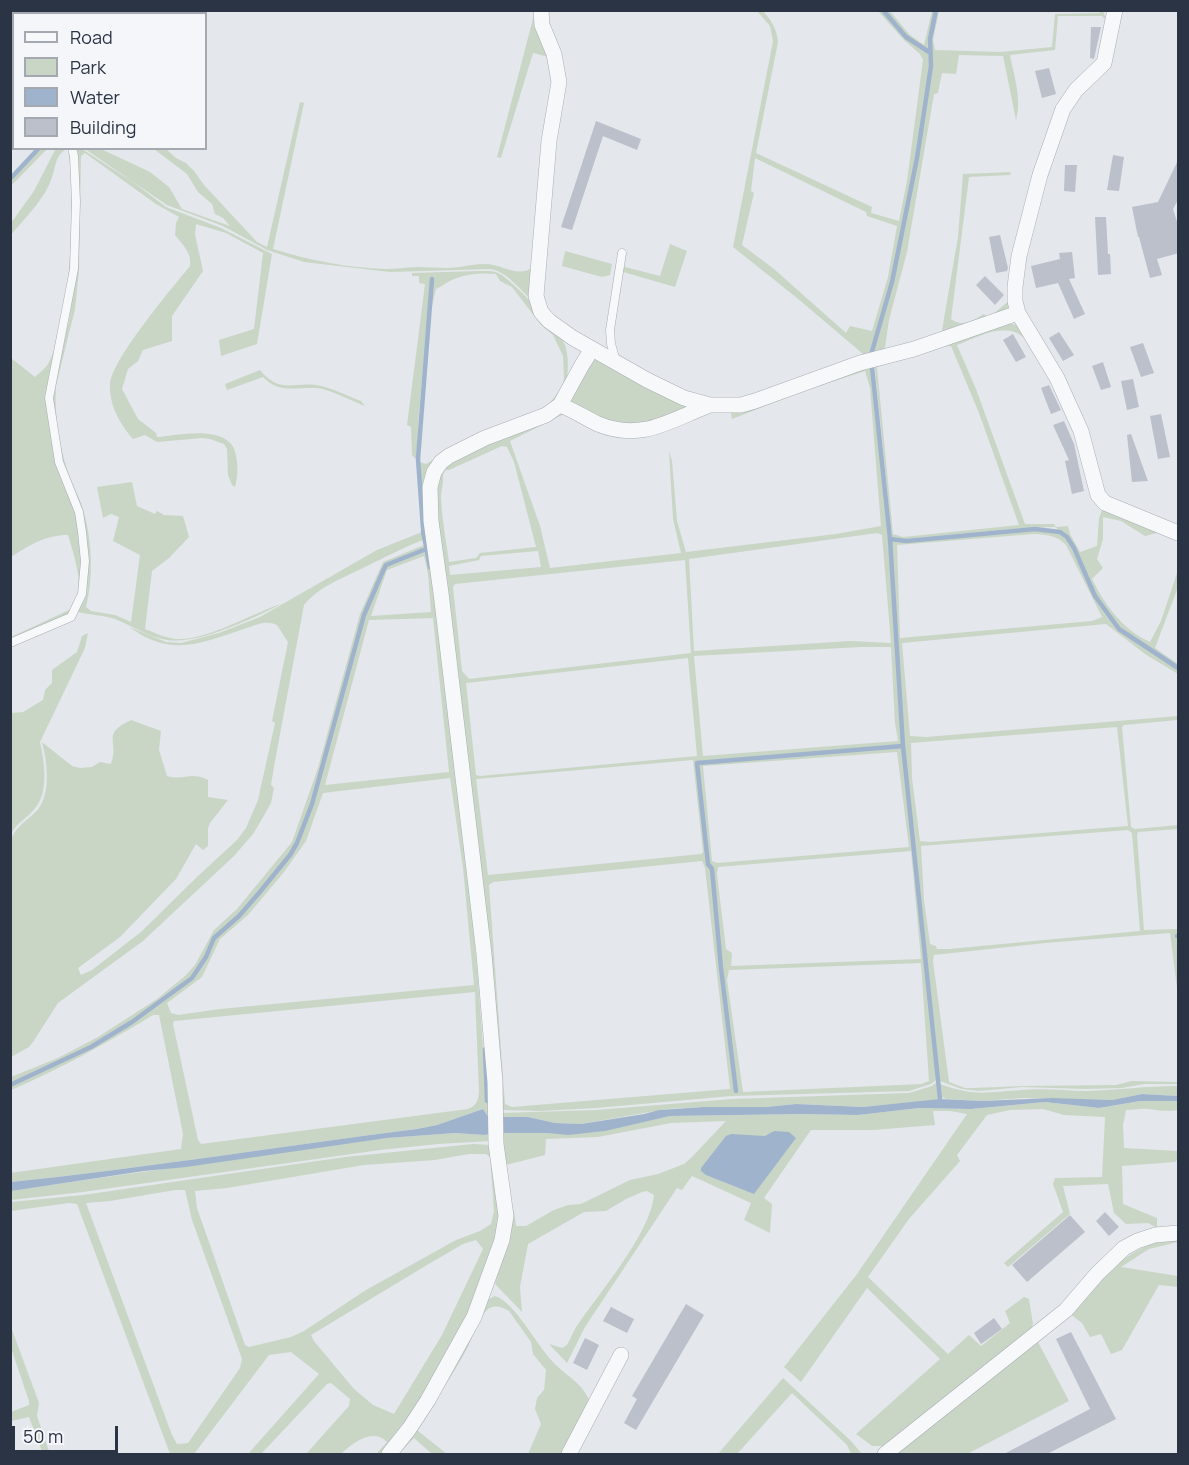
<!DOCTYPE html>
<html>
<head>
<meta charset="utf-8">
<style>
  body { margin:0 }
  #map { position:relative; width:1189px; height:1465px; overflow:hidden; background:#e4e7ec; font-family:Manrope,sans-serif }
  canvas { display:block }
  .frame { position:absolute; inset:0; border:12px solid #2b3445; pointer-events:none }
  .legend { position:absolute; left:12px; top:12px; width:195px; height:138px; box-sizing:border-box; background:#f4f6f9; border:2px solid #a4a8b1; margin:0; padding:8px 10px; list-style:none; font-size:18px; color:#2b3445 }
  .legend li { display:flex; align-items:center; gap:12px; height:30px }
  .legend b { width:30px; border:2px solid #a4a8b1 }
  .scale { position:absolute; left:12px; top:1426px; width:106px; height:27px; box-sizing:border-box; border:3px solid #2b3445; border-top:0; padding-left:8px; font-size:18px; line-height:21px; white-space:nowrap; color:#2b3445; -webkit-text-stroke:4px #f4f6f9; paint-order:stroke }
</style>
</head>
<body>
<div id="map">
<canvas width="1189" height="1465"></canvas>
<div class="frame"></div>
<ul class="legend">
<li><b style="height:8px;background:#f7f8fa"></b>Road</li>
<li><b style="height:16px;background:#c9d6c5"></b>Park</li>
<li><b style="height:16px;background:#9fb4cc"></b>Water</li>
<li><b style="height:16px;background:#bbc0ca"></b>Building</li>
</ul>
<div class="scale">50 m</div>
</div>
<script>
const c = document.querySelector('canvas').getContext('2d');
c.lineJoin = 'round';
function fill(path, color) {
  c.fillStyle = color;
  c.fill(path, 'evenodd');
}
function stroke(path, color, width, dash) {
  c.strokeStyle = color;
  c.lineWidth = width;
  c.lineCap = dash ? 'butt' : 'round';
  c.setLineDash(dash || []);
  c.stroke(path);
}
fill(new Path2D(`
  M535,11L555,73L531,300C519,288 507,272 491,269L390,272L304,262L267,250L223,226L167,205L85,149H101L150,172L169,187L182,209L230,226L223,218L215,214L212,204L198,192L187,174L154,149H166L176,158L186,163L194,171L204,185L257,242L267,247L300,102L304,103L273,249C309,260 348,268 386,269C397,269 408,267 419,267C428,267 437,268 446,268C459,268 471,264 483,264C501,263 516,278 532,268L552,83L549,57L533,53L501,158L497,157Z
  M757,11H763C771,20 777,29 778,42L756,153L872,207L871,213L899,221L907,181L923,60L920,54L904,40L878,11H882L905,38L928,52L930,66L916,157L891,282L871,356L893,282L918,158L932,66L931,39L937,11H939L933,40L935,50L1000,52L1052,47L1055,14L1100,13L1099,11H1103C1109,24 1109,42 1101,56L1105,19L1102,16H1058L1055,50L1010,55C1014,76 1022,99 1016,120L1003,56L959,55L956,74L942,73L938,93L934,94L907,252L889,320L884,354L863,359L750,400C736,403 721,405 707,402C687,398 632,373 618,359C614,355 613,351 612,346C616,351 620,356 624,360C647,379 704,402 734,400C753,399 772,389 791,382C815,373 840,366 863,354L797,298L733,247L773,41L770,26ZM755,158L866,212L867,216L897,226L888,277L872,331L850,326L846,333L774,269L742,245L754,193L751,191Z
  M885,11H890L909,34L924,45L932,11H935L929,50L907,36Z
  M41,148L47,149L11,186C12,172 31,159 41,148Z
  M56,148L66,149C55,156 56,166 52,177C46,198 24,219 11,235V223L34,191Z
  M68,149H71L74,183L72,266L68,304L47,398L56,457L79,522L82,552L80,594L75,607L67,615L11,640V637L69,610C88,592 74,556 68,535C45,535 30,545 11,557V358L35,377C39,373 45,369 48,364C72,322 76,196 68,149Z
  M76,149H82L133,182L166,207L221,228L272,254L257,344L221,356L219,340L254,329L263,253L226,233L196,224L195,234L203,271L172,316V341L143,350L138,361L128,369L122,389L138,419L156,433L157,437C180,435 230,423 236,455C238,467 238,475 235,487L232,485L228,475L227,449L224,444L210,439L202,438L157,442L145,435L133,439C120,424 109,405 110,384C112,359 172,288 190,266C192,253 183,245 175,235L176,223L179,217L156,204L85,153L81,156L79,271L75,309L56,386C54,419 60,454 73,485C76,492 80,499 82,506C92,536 94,577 86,607L91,611L115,615L131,622L140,555L113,541L119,517L111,514L103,518L97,487L132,482L137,506L155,514L157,511L164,515L183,516L189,537L169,558L152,571L145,629C155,633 166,638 176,639C207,641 252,613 281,604C254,618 198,645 167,640C149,637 132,626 115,619C103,615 90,615 78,612L85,599L87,590L88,561L63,466L52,397L70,315L76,268Z
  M1011,172L1010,175L969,177L951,319C962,328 974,320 984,314L988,318L1009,301L1011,305L1000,314L941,336L958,237L963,174Z
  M670,244L687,251L675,287L620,271L621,266L660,276Z
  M565,251L612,264L610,275L602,277L562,266Z
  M478,271C485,271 494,270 500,274C515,283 559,329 565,345C571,364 568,391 554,406C549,412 536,415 529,418C501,430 473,442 445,455L427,528L424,529L419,462L426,464L459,444L546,408L562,387L564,379L563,356L553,335L541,325L512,287L500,281L496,274C483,273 470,273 457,278C450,280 444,285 436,289L430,315L433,278L431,277L418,425L417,460L412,455L411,427L407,425L425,284L419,283V276H412V273Z
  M1003,323L1018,325L1026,340C1007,319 979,337 957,345L976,389L1025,524H1054L1056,527L1068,526L1070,534L1080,552L1097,546L1099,518L1104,505L1178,535V540L1157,533L1145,536L1121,521L1103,517V539L1097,559L1103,568L1092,579C1105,605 1123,630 1150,642L1161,621L1178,570V587L1155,648L1178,664V666L1119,628L1096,596L1068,537L1055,527L1023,528L903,539L892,537L876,380L875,368L872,366L871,367L889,539L902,745L696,763L708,864L711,869L721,968L736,1092L738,1091L722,968L713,869L709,863L698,763L902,747L927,973L936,1080L931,1084L909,1091L732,1096L596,1108L540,1111L500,1110L431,504L444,465L560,411L564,414L510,441L540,526L550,568L681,553L673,519L669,451L672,461L677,521L686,552L836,534L881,526L870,388L865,371L804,391L732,419L731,413L738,409ZM951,346L979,413L1019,525L903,537L893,534L877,367L940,347ZM502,446L507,447L514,462L536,547L480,553L476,558L449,562C446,540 442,520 441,498C441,490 444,482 443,474L446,470H449ZM877,533L882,535L891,643L850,641L694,651L689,559ZM538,551L541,567L450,575L449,566L479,560L481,556ZM685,560L691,653L469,679L462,671L453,587L455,584ZM861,647H891L895,723L898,741L703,756L694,656ZM688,658L697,756L480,776L476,775L466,683ZM897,752L909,847L717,863L712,861L703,766ZM693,760L703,852L701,854L488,875L476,779ZM911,851L921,959L731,966L732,953L726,949L717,874L718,867ZM702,861L705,868L730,1089L512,1107L505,1104L489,885L493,882ZM921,963L929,1081L921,1084L743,1092L727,980L729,970Z
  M595,355L694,406L682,414L622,428L565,403Z
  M260,370C280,394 291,382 316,385C331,387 347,396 361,401L365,406C352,401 329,389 316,388C296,387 279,394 263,377L227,390L225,384Z
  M428,530L488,1033L489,1118L483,1109L437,1125L417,1129C282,1146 146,1168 11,1182L10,1173L181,1149L183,1134L159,1015H153C107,1043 60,1069 11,1090V1086L91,1048L133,1023L193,979L207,958L215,939L239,917L260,894L291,856L298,843L313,805L365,615L384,571L387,566L425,550L431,572C453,748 478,923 486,1101H488L484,1009L433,572L424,531ZM424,556L428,574L431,612L371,616L387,570ZM433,618L449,772L325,785L369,620ZM450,778L463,868L474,985L220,1009L178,1015L171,1013L167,1003L202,977L220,939L248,915L284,872L306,841L323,793ZM475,992L479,1092C478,1101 477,1105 468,1109L201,1144L198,1140L173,1024L174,1021Z
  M1035,530L1053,531L1067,538L1094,597L1118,630L1178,669V674L1145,654L1106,624L902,643L910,736L926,737L1178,716V720L1124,725L1122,727L1131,827L1135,829L1178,825V829L1138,832L1137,835L1144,930L1178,929V935H1176L1178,937L1177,941L1178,996L1170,933L1045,943L934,955L933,961L949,1082L965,1088H973L1024,1086L1116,1085L1132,1081L1178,1082V1084H1144L1122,1088L1086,1089L1022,1087L979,1091L962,1089L940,1081L904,746L891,540L906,542ZM1034,534C1047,535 1057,535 1066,545L1102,617L1092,621L900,638L897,545ZM1117,727L1128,826L929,842L920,841L912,778L911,743ZM1128,830L1132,833L1140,931L949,949H937L936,946L930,944L924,900L921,846Z
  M422,532L423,540C402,548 384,558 363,568C343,578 318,587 304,605L275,761L271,785L274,788L271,803L262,819L253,834L234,856L143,941L58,1003L33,1042L29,1047L11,1057V839C19,822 30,820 39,808C51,791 47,761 42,742L72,766L80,768L92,767L100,762L111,764C120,740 100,735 131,720L161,731L159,750L167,776C185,781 190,771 208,780V797L228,800L210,823L208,828V846L203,850L196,844L176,879L120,937L78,968L81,975L92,970L141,932L198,876L237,840L246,828L258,800L275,723L272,721L288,642L277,625C266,620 258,624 247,628C201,643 172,658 129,627L166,642L181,643L219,633L260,617L377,550Z
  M424,545L425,548L385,564L382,570L363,615L311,804L296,842L289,855L259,893L238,915L213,937L205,957L191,977L132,1021L90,1046L11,1083V1077L58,1058L98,1037L157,999L185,976L195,965L214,930L237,909L292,842L318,768L360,614L383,562Z
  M88,633L85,648L40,742C44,760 49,791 36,807C28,818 17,822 11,834V713L23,712L43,700L45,690L52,683V670L77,652L82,636Z
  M938,1081L939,1097L937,1100L863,1107L796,1104L766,1107H704L667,1109L581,1124L555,1123L528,1117H500V1113L596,1110L732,1099L909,1093L932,1086Z
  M940,1084C976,1097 987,1092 1022,1090C1043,1088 1065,1091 1087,1091C1118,1090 1147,1086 1178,1086V1096L1142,1094L1112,1100L1023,1098L982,1101L946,1099L942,1097Z
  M1140,1101H1178V1110C1167,1112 1158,1110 1147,1109C1140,1108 1133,1110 1126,1110L1123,1125L1124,1148L1178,1151V1159L1175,1162L1122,1166L1123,1204L1157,1218V1228L1148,1223L1126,1224L1114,1213L1108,1184L1063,1186L1070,1214L1008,1267L1004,1263L1063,1212L1053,1184L1055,1178L1102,1177L1105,1117L1064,1115L1043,1109L1010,1110L987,1115L957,1155L960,1161L909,1219L868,1277L948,1354L969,1335L981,1346L1010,1323L1005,1311L1024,1297L1029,1299L1033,1324L1030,1331L886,1446H872L856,1434L940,1359L867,1288L801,1382L784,1367L857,1274L967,1114L950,1111H933L935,1125L873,1130H811L764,1198L772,1204L770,1233L744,1220L751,1203L692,1176L682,1190L677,1188L585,1327L567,1363L549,1344L562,1348L567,1345L575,1329C598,1294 650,1235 654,1195L647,1191L642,1192L626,1199L606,1211L584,1212L528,1244L520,1287L522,1312L495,1284L508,1238L509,1207L514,1211L516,1226H526L554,1210L568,1205L581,1204L630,1180L658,1174L684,1164L691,1158L726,1121L671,1123L598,1137L546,1139L545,1155L506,1165L500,1133L597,1132L670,1116L801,1114L858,1115L919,1108L971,1109L1045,1102L1099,1108Z
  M455,1133L485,1135L492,1133L491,1141L438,1144L380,1150L83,1192L11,1200V1191L43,1186L374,1139Z
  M473,1144L490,1145L500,1225L485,1278L433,1385L383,1454H376L387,1442C373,1427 352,1443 341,1454H306L349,1406L350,1399L331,1383L327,1384L261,1454H248L319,1374L291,1352L269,1355L194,1454H170L77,1204L69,1203L11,1211V1202L83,1195L345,1157ZM469,1154H486L490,1157L494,1211L491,1224L480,1231L456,1240L366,1290L304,1331L291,1337L249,1347L245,1345L197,1208L195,1191L227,1188L364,1165L435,1160ZM175,1190H185L192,1220L242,1359L240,1368L188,1443L177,1444L172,1435L86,1203L110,1201ZM476,1240L483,1249L442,1335L394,1414L373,1405L354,1389L314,1341L311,1335L432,1262L463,1244Z
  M1178,1237V1242L1149,1249L1121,1267L1178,1276V1287L1159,1285L1122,1350L1111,1354L1101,1334L1090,1337L1082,1323L1070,1314C1105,1276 1124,1246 1178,1237Z
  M495,1296C515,1302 537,1346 553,1362C566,1376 583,1383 590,1402L565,1454H528L541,1424L535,1409L537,1398L544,1390L546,1370L533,1354L531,1342L509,1311C502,1307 494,1304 487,1310C478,1318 473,1336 468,1347C457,1368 443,1388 431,1408L485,1301Z
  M11,1327L39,1403L37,1416L50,1454H43L29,1417L11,1421V1412L29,1405V1401L11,1348Z
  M1038,1342L1069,1401L967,1454H892Z
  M783,1378L851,1441L862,1454H851L847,1445L792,1393L737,1454H718Z
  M413,1427L447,1454H432L414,1438L399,1454H393Z`), '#c9d6c5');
fill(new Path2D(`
  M1142,1094L1178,1096V1101H1140L1099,1108L1045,1102L971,1109L919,1108L858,1115L801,1114L670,1116L605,1131L568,1135L548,1133H500V1117H528L555,1123L581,1124L644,1114L659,1110L704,1107H766L796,1104L863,1107L940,1099L982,1101L1052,1098L1112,1100Z
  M483,1109L489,1118L492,1133L485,1135L455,1133L387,1138L186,1167L144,1171L11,1191V1182C146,1168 282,1146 417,1129L437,1125Z
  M774,1131L789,1132L796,1138L754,1194L706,1175L701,1171V1168L726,1136L731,1134L765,1136Z`), '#9fb4cc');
stroke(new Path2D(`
  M883,10L906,37L929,52
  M10,179L39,148
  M871,355L892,282L917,158L931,66L930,39L936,10
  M872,367L890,539L903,746L940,1099
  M423,528L418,459L432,279
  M423,531L430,567
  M890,539L906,541L1035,529L1060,532L1067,537L1074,548L1095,596L1119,629L1178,668
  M1177,936H1178
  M485,1049L487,1101
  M10,1085L91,1047L132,1022L192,978L206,957L214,938L239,916L259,893L290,855L297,843L312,804L364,615L383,571L386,565L426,549
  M736,1091L721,968L712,869L708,864L697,763L903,746`), '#9fb4cc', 4.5);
fill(new Path2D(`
  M1091,27H1101L1094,59L1090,58Z
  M1049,68L1056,94L1042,98L1035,71Z
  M596,121L641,139L637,150L603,136L572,230L561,227Z
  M1113,155L1124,157L1119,191L1107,190Z
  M1179,158V198L1173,209L1179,228V253L1157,259L1162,275L1150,278L1139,237H1138L1132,207L1158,202Z
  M1065,165H1077L1075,192L1064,191Z
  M1095,217H1106L1108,254H1110L1111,274L1098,275Z
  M1000,235L1008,268L1007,271L996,273L989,237Z
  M1072,252L1075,278L1069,279L1085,314L1074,319L1058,283L1036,288L1031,266L1060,259L1059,253Z
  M985,276L1004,295L995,305L976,285Z
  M1059,332L1074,355L1063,361L1049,338Z
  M1013,334L1026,357L1016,362L1003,340Z
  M1143,343L1154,373L1141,377L1130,347Z
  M1103,362L1111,387L1101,390L1092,366Z
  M1133,379L1139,407L1127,410L1121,381Z
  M1049,385L1061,410L1051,414L1041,388Z
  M1161,414L1170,457L1158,459L1150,416Z
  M1064,421L1074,444L1084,491L1072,494L1065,461L1069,460L1053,425Z
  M1131,434L1148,481L1132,482L1127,435Z
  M1105,1212L1119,1227L1109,1236L1096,1221Z
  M1070,1215L1085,1232L1027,1282L1012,1265Z
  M686,1304L704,1315L636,1430L624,1423L637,1399L632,1396Z
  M611,1307L634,1319L627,1333L603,1321Z
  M994,1318L1002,1329L981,1344L974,1333Z
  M1071,1332L1116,1419L1045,1455H1002L1090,1409L1056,1339Z
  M585,1338L599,1345L587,1370L573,1363Z`), '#bbc0ca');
const service = new Path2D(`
  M10,81L14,84
  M616,361L611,344L610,330L622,253
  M10,643L71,617L82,594L85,561L82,532L79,512L59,462L49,398L74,269L76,202L74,156L72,148`);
const minor = new Path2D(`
  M541,10L542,25L554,54L559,82L549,141L536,296L541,312L549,321L573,338L647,380L684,398L710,405H741L755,401L860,363L914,349L1018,313
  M1115,10L1104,63L1076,90L1063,109L1040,175L1019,256L1015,287V301L1018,313L1057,378L1081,431L1098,495L1105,503L1178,533
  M10,14L14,15
  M62,14L75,10
  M560,405C574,410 585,418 598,424C642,442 670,420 710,405
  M389,1454L409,1429L428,1400L474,1317L502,1240L506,1216L496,1144L495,1082L484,954L441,593L431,521L430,487L434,472L441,462L449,456L485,438L546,415L560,405L582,365L592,349
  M569,1454L621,1355
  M885,1454L1066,1310L1097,1274L1124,1248L1137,1241L1155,1235L1178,1233`);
stroke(service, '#a9aeb7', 9);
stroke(minor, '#a9aeb7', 16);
stroke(service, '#f7f8fa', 8);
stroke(minor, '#f7f8fa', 15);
</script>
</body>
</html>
